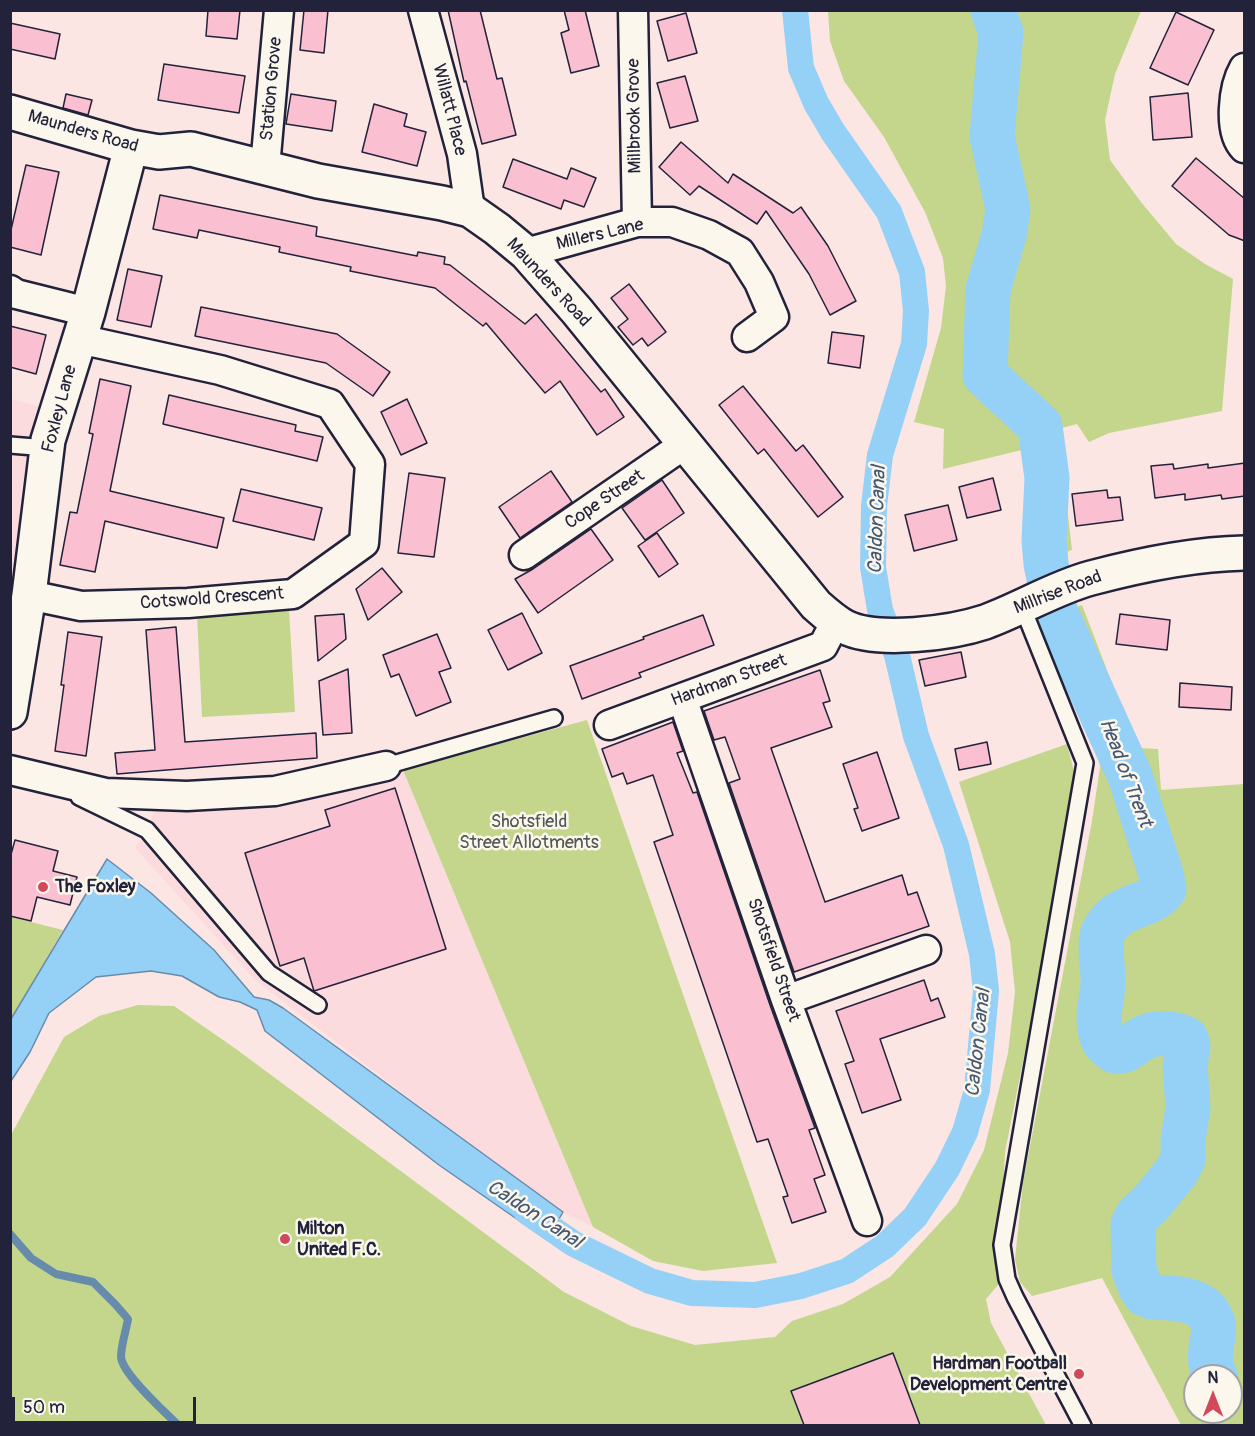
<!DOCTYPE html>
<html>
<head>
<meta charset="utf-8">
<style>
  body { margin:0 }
  #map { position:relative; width:1255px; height:1436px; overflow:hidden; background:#fbe6e4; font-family:Pangolin,sans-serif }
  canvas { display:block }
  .frame { position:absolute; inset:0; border:12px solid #22223b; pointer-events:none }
  .north { position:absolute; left:1183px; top:1364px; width:60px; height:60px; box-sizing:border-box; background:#fbf7ec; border:2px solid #a4a2a5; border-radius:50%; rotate:0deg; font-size:16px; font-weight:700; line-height:24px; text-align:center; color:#22223b }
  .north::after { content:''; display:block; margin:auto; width:21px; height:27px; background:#d1495b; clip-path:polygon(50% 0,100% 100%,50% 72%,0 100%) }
  .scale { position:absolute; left:12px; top:1397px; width:184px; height:27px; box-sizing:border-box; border:3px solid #22223b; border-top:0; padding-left:8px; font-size:18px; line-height:21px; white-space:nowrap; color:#22223b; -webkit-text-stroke:4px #fbf7ec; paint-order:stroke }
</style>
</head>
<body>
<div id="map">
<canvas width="1255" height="1436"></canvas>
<div class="frame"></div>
<div class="north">N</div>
<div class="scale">50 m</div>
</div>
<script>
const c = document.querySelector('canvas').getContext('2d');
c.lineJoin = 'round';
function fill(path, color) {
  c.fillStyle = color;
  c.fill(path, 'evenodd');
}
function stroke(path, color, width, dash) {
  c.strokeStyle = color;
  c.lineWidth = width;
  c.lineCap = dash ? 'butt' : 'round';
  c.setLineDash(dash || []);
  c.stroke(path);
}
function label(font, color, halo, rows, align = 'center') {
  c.font = font + ' Pangolin,sans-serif';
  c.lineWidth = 5;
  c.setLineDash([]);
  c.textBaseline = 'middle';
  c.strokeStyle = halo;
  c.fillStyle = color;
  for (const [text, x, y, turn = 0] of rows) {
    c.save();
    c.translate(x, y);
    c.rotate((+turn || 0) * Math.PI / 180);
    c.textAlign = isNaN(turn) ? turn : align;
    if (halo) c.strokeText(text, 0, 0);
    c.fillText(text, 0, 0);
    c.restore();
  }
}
fill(new Path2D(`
  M11,399L41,407L22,484L11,625Z
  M403,770L593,1227L563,1212L459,1136L255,980L135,848L147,830L157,804L329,791Z`), '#fbdbde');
fill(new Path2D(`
  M828,11H1141L1115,74L1105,120L1110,160L1141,202L1176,244L1205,264L1233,279L1222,411L1109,433L1089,442L1077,424L1058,429L1072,550L1034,564L1026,449L943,469L944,429L914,422L941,328L946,286L943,258L925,212L884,137L844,81L830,41Z
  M1082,605L1137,748L1158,749L1161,790L1244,784V1425H1181L1102,1278L1032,1296L1020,1282L1015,1259L1023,1183L1092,821L1100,767L1092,723L1042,618ZM1195,1376H1231V1412H1195Z
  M289,609L295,712L202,717L197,615Z
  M587,720L777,1263L703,1271L653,1261L593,1227L403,770Z
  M1067,744L1074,772L1028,1036L1005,1152L998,1285L986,1299L991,1323L1046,1425L11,1426V1135L64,1037L99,1016L138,1005L174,1006L236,1049L564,1292L631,1326L695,1345L775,1337L792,1321L843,1304L890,1277L957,1204L984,1150L1008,1053L1015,992L1010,942L959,782Z
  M11,917L63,930L11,1019Z`), '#c3d68b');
const water = new Path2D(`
  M107,859L151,893L214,950L254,997L269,1000L283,1008L563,1212L547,1240L439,1165L265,1031L257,1010L240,1002L219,997L182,976L151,971L96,977L49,1013L30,1052L11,1081V1019Z`);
fill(water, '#95d1f6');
stroke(water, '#678bab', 1.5);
stroke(new Path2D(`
  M10,1234L31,1258L56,1274L93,1282L115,1304L128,1319C126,1331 121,1345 121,1357C122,1374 166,1413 179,1426`), '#678bab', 8);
stroke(new Path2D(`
  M526,1211L574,1244L650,1281L692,1293L755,1295L801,1286L847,1271L885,1246L915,1217L947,1169L965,1132L977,1090L986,991L982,954L956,845L916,736L897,655L880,610L873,567L874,506L880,455L914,344L916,311L912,272L889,212L833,132L816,103L801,68L795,10`), '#95d1f6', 26);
stroke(new Path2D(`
  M993,10L1001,33L992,136L1008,209L1004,235L988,290L985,375L1040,426L1047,478L1044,540L1046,564L1056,613L1130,776L1161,874L1164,889C1151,907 1125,904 1110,922C1108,925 1104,929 1103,933C1098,949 1104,968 1103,984C1102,1001 1096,1017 1101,1034C1103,1042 1108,1047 1115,1051C1127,1052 1131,1046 1140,1040C1153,1031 1173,1032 1186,1039L1188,1046L1185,1065L1188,1108L1183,1139V1159L1177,1171L1152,1202L1137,1216L1133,1224L1134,1270L1140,1286L1145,1294L1152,1297C1174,1298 1206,1297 1213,1324C1215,1331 1212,1340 1211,1348C1210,1357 1210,1368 1215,1376`), '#95d1f6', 45);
const building = new Path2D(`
  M208,10H240L237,39L206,36Z
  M304,10H328L324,53L300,50Z
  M448,10H480L497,79L502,78L516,135L482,144L466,81L464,82Z
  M564,10H585L599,66L571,73L561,33L569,30Z
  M1176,12L1214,30L1188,85L1150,68Z
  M686,13L697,53L668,61L657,21Z
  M10,23L60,34L55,59L10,49Z
  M164,64L245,76L239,113L158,100Z
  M685,76L698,121L670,128L657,83Z
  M1188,93L1192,137L1153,140L1150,97Z
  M66,94L92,100L88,115L63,108Z
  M291,94L336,101L332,131L286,124Z
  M374,104L407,114L404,126L426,132L417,166L362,152Z
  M681,142L728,183L733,174L793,213L801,207L828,246L856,301L830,315L809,274L766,211L757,224L699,186L690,195L659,167Z
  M1196,158L1245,199V241L1229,235L1172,186Z
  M513,159L567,179L571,168L596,178L584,207L564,200L561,209L503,187Z
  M26,165L59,172L41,255L10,247V234Z
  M160,195L317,227L316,236L417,256L418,252L445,257L444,264L450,265L525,324L536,314L601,392L605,389L624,417L597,435L560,381L545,393L486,323L483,326L435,288L350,271L351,267L279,252L280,247L199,230L197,238L153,229Z
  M128,269L162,276L151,327L117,320Z
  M629,284L666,332L648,346L642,338L633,345L618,327L628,319L611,298Z
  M201,307L337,334L390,372L373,396L326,363L195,336Z
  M10,326L46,335L36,374L10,367Z
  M832,332L864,336L860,368L828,363Z
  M100,379L131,386L110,491L224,518L217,548L105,521L95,572L60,565L70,512L77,513L93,434L89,433Z
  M743,386L796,451L803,445L843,497L818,517L764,449L758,454L719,405Z
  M169,395L296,425L295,431L323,437L317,461L163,424Z
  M407,399L427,443L401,455L381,412Z
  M1245,463V496L1222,499L1221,495L1185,500V494L1155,498L1151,466L1173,464L1174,469L1208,464V468Z
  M551,471L572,502L520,538L499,507Z
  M409,473L445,478L434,557L398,553Z
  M993,478L1001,510L967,518L959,487Z
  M662,480L684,513L645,540L622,508Z
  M241,489L322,508L314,540L233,521Z
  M1107,490L1108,498L1120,497L1123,520L1076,526L1072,494Z
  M948,505L957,540L914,551L905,515Z
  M591,529L613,560L538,613L515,579L533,569Z
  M657,533L678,564L659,577L638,546Z
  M382,568L402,592L368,620L356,589Z
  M522,613L542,653L508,670L488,630Z
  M344,614L346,639L318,661L315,616Z
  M1120,614L1170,620L1167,650L1116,644Z
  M703,615L714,645L639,673L641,677L582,699L570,666L644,639L643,637Z
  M176,627L185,742L316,733L317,758L117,774L115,753L155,750L146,630Z
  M68,632L102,637L86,756L55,751L64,685H61Z
  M437,634L451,668L439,672L451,702L416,716L399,674L391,677L383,655Z
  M961,652L966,677L925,686L919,660Z
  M348,669L352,733L323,735L319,681Z
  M820,670L830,701L823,703L832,727L771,748L825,902L902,875L908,895L917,892L929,926L794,972L729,783L740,779L725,737L714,740L704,711Z
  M1180,683L1232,687L1231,710L1179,707Z
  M673,722L683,751L677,753L693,793L697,792L770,1005L815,1128L809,1130L825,1175L814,1179L826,1212L792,1223L783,1197L788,1196L768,1139L757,1142L654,842L673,835L653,775L627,784L623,773L612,777L602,749Z
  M987,742L991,764L959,770L955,749Z
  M877,752L899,818L862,831L854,809L858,808L843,764Z
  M395,788L446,949L314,991L304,958L280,966L245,853L330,826L325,810Z
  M15,840L58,851L53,871L77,877L70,905L37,897L31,921L10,916V858Z
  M924,980L931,1001L938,998L945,1017L880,1039L901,1100L862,1113L845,1064L854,1061L836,1011Z
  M893,1353L920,1425H804L791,1391Z`);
fill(building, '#fac0d1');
stroke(building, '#22223b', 1.5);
const lane = new Path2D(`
  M10,445L47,448
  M1022,606L1085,763L1002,1245L1007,1279L1015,1297L1083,1426
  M386,766L554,718
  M79,797L147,830L269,973L318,1005`);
const street = new Path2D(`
  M423,10L462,154L470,210
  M633,10L637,222
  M1244,68C1233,87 1228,132 1244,148
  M265,167L279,10
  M526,253L637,222H672L709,235L740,252L759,282L774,317L747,337
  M10,290L16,294L88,312
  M524,555L685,444
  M29,595L81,606L188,603L293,594L364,543L370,464L330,404L220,370L79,339
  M682,698L786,1000L867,1221
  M609,725L823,646L836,621
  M10,770L106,793L187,796L275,791L386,766
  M786,1000L926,950`);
const secondary = new Path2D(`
  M10,112L131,147L159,152L191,149L318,181L442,203L470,210L497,229L526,253L577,311L816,605C825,613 835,622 845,627C877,643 952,633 985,622C1021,609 1054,588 1091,578C1140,565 1193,554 1244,553
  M10,712L29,595L48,440L88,312L131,147`);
stroke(lane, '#22223b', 20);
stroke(street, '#22223b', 33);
stroke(secondary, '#22223b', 38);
stroke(lane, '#fbf7ec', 15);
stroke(street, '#fbf7ec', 28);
stroke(secondary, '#fbf7ec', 33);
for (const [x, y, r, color] of [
  [43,887,6,"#d1495b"],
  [285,1239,6,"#d1495b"],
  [1079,1374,6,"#d1495b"]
]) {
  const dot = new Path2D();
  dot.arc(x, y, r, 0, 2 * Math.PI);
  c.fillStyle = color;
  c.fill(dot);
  stroke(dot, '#fbf7ec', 2);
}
label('18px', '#22223b', '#fbf7ec', [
  ["Station Grove",272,89,-85],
  ["Willatt Place",449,110,76],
  ["Millbrook Grove",635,116,-91],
  ["Maunders Road",83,132,16],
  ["Millers Lane",600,235,-13],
  ["Maunders Road",548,283,47],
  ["Foxley Lane",60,409,-75],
  ["Cope Street",605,500,-34],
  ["Millrise Road",1058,593,-21],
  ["Cotswold Crescent",212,599,-4],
  ["Hardman Street",729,681,-20],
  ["Shotsfield Street",773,960,71]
]);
label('18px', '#525853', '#fbf7ec', [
  ["Shotsfield",529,822],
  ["Street Allotments",529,843]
]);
label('bold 18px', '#22223b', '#fbf7ec', [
  ["The Foxley",55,887],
  ["Milton",297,1229],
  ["United F.C.",297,1250],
  ["Hardman Football",1067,1364,"right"],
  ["Development Centre",1067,1385,"right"]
], 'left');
label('italic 20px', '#445773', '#fbf7ec', [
  ["Caldon Canal",878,520,-88],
  ["Head of Trent",1125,773,69],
  ["Caldon Canal",979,1043,-84],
  ["Caldon Canal",534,1215,33]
]);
</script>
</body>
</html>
